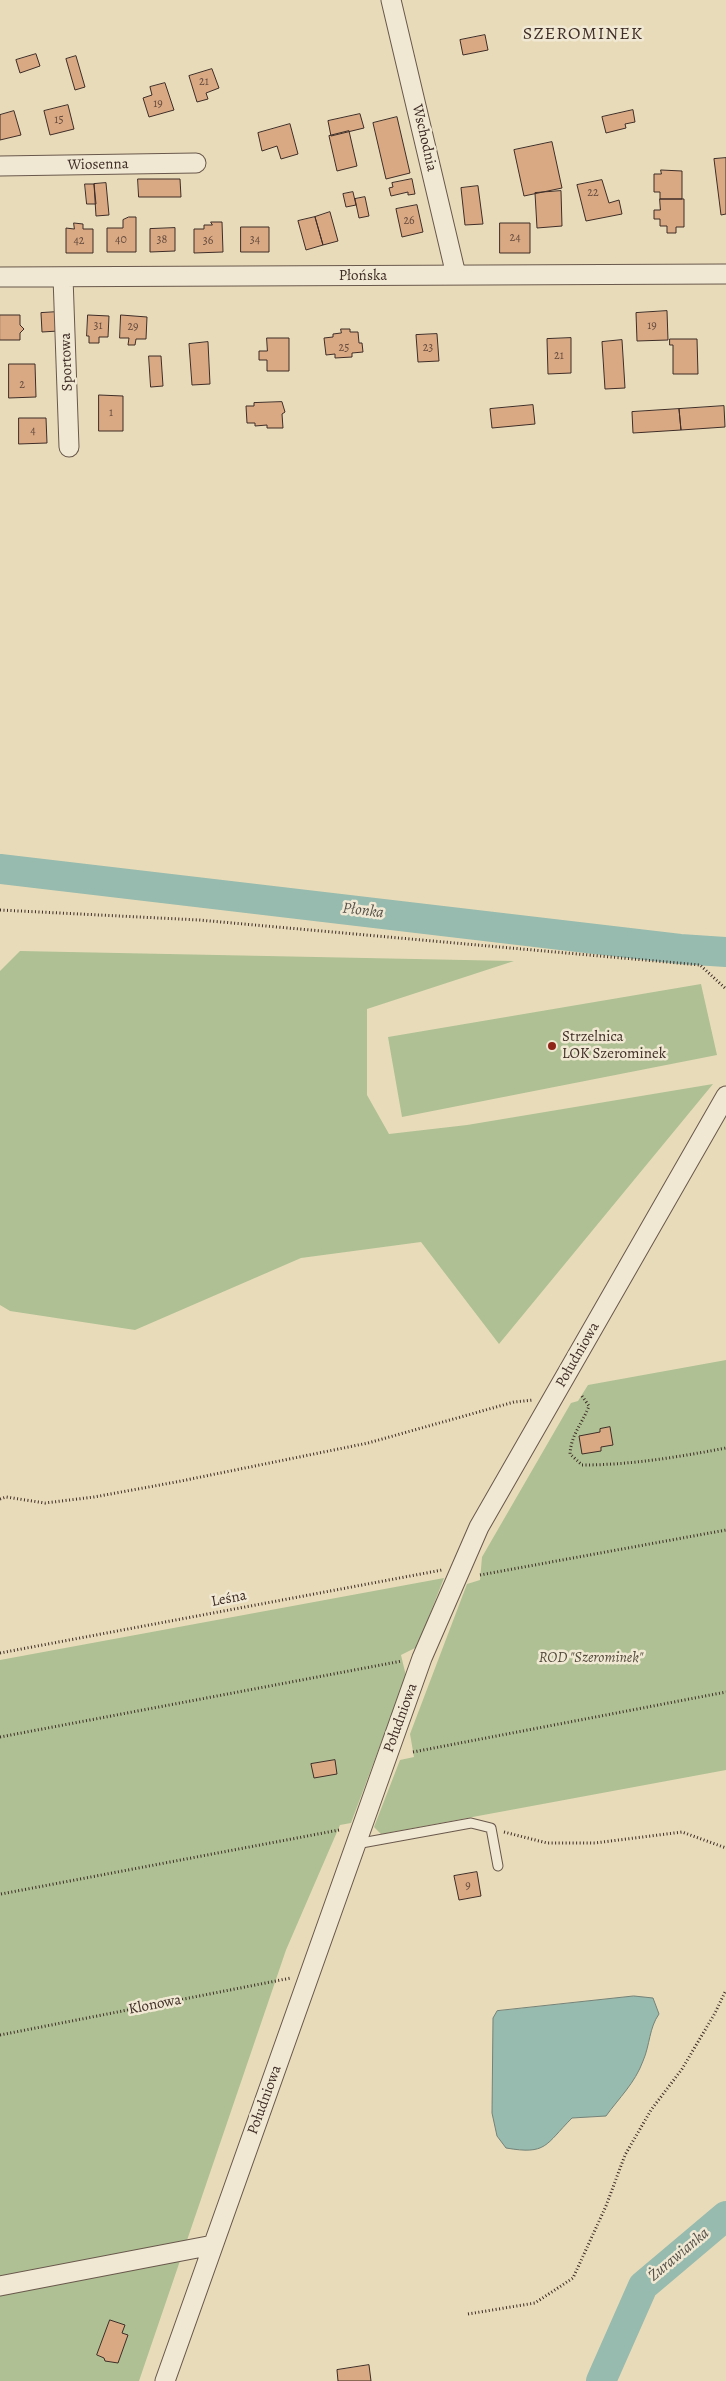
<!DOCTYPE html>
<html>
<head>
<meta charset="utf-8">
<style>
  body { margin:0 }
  canvas { display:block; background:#e8dbb9 }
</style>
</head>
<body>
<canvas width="726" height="2381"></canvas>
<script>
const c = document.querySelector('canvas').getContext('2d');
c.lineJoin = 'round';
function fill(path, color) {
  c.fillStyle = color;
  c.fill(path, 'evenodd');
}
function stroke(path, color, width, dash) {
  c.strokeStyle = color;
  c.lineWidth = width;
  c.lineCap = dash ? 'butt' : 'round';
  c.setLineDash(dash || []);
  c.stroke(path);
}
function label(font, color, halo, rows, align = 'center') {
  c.font = font + ' Alegreya,serif';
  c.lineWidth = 5;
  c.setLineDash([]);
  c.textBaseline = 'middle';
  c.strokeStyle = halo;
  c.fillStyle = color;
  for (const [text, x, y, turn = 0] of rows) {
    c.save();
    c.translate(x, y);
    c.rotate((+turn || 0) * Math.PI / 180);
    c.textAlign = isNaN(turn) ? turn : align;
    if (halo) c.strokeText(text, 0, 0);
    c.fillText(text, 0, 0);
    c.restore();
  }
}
fill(new Path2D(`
  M20,951L514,961L367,1009V1095L389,1134L467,1125L713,1084L499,1344L421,1242L301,1258L135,1330L10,1311L0,1305V971Z
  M701,984L717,1055L402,1117L388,1037Z
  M726,1360V1770L381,1834L374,1827L400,1760L414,1757L410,1734L467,1584L480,1580L482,1557L571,1403L578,1401L588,1385Z
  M444,1578L417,1647L401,1655L406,1676L351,1823L340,1825L286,1950L139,2381H0V1660Z`), '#afc194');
const water = new Path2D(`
  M634,1996L653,1998L659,2014C649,2028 650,2045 643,2061C635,2083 619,2098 606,2116L572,2118C545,2145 547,2155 506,2148L497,2136L492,2113L493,2018L497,2011Z`);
fill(water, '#97bbae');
stroke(water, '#748278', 1);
stroke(new Path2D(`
  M0,869L680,949L726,952
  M601,2381L643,2286L726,2216`), '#97bbae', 30);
const building = new Path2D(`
  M485,35L488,50L463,55L460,40Z
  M36,54L40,66L20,73L16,60Z
  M76,56L85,87L75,90L66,59Z
  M212,69L219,88L206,93L208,99L197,102L189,76Z
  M165,83L174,110L149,117L143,98L152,95L150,87Z
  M68,105L74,129L50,135L44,111Z
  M633,110L635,122L625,124L626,128L606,133L602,117Z
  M14,111L21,135L0,140V115Z
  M360,114L364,128L331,136L328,121Z
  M397,117L410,173L386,179L373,123Z
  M290,124L298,154L281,159L277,146L262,151L258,133Z
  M349,131L357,166L337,171L329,136Z
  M552,142L562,188L524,196L514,150Z
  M726,158V214L721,215L714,159Z
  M661,170L682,171V199H660V192H654V174H661Z
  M138,179H180L181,197H139Z
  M412,179L415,194L408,195V192L391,196L389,188L393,187L392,183Z
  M602,180L609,203L619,200L622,214L586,221L577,185Z
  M106,183L109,215L96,216L94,184Z
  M85,184H94L96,204H87Z
  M478,186L483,224L465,225L461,188Z
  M561,191L562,226L537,228L535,193Z
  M353,192L356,205L346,207L343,194Z
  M365,197L369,216L359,218L355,199Z
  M660,199H684V227H676V233H667V226H660V219H654V210H660Z
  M417,205L423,232L402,237L396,209Z
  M330,212L338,241L323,245L315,217Z
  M129,217H136V252H107V228H123V220Z
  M315,217L323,245L306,250L298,221Z
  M211,222H222L223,252L194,253V229H204V225H212Z
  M74,223L83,224V229H93V253H66V228L74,229Z
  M500,223H530V253H500Z
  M241,227H269V252H241Z
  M175,228V251L150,252V229Z
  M667,311L668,340L637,341L636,313Z
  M58,312V331L42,332L41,313Z
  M0,315H20V325L24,329L20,333V340H0Z
  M88,315L109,316L108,337H99V343H89V336H87Z
  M121,315L147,317L146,339H136L135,345H128L129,338H120Z
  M341,329H350V332H358L359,343H362L363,352L352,353V357L335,358V354L326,355L324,338L333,337V334L341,333Z
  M437,334L439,361L418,362L416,335Z
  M267,338H289V371H267V360H259V351H267Z
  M571,338V373L548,374L547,339Z
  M670,339H697L698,374H673V345H670Z
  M622,340L625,388L605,389L602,342Z
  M208,342L210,384L192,385L189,344Z
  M149,356H161L163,386L151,387Z
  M9,364H35L36,397L9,398Z
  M99,395L123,396V431H99Z
  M282,402L285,412L282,414L283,428H267V425L255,426V423H247L246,406H254V403Z
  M533,405L535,424L492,428L490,409Z
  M724,406L725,427L681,430L679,409Z
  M679,409L681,430L633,433L632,412Z
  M19,418H46L47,443L19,444Z
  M610,1427L613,1445L601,1447V1451L582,1454L579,1436L600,1432V1429Z
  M335,1760L337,1774L314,1778L311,1764Z
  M477,1872L481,1896L459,1900L454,1876Z
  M110,2320L125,2325L122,2333L128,2335L118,2363L105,2361L104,2358L97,2355Z
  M369,2365L371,2381H338L337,2370Z`);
fill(building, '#d9a984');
stroke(building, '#3f2d27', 1);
const lane = new Path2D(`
  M356,1844L471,1823L491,1828L498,1866`);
const street = new Path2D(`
  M391,0L456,275
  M0,166L196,163
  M0,277L726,274
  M63,277L69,447
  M0,2286L213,2245
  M165,2381L422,1658L479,1527L726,1096`);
stroke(lane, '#69584c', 11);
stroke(street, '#69584c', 21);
stroke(new Path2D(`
  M0,910L199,920L700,965L726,989
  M582,1396L589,1406C582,1424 571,1435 570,1454L582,1465C631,1465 678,1457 726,1448
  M0,1499L6,1497L45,1503L94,1497L176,1482L368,1443L514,1402L533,1400
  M480,1575L726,1530
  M0,1653L442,1570
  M0,1737L402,1661
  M413,1752L726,1692
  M504,1832L547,1843H595L682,1832L726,1848
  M1,1894L339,1830
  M0,2035L291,1978
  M468,2314L535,2303L573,2278L606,2206L625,2155L651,2110L682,2069L715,2013L726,1990`), '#3f2d27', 3, [1, 2.5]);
stroke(lane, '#f0e8d2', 9);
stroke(street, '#f0e8d2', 19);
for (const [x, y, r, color] of [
  [552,1046,5,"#8f2418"]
]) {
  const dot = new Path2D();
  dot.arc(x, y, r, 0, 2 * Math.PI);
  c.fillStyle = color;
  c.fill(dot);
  stroke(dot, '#f0e8d2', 2);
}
label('12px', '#664c3e', null, [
  ["21",204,82],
  ["19",158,104],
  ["15",59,120],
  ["22",593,193],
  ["26",409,221],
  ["24",515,238],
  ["40",121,240],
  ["38",162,240],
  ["34",255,240],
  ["42",79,241],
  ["36",208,241],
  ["31",98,326],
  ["19",652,326],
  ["29",133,327],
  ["25",344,348],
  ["23",428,348],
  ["21",559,356],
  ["2",22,385],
  ["1",111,413],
  ["4",33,431],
  ["9",468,1886]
]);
label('15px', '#3f2d27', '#f0e8d2', [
  ["Wschodnia",424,138,77],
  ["Wiosenna",98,165,-1],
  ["Płońska",363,276],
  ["Sportowa",67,362,-92],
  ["Południowa",578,1355,-60],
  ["Leśna",229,1599,-11],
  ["Południowa",401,1718,-70],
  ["Klonowa",155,2005,-11],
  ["Południowa",265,2100,-70]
]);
label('15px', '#3f2d27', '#f0e8d2', [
  ["Strzelnica",562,1037],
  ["LOK Szerominek",562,1054]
], 'left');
label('italic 15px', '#554b3d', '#f0e8d2', [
  ["ROD \"Szerominek\"",591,1658]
]);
label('italic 16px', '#555049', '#f0e8d2', [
  ["Płonka",363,911,7],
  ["Żurawianka",679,2255,-40]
]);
c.letterSpacing = '1px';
label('18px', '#3f2d27', '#f0e8d2', [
  ["SZEROMINEK",583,35]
]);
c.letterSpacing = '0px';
</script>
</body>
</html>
